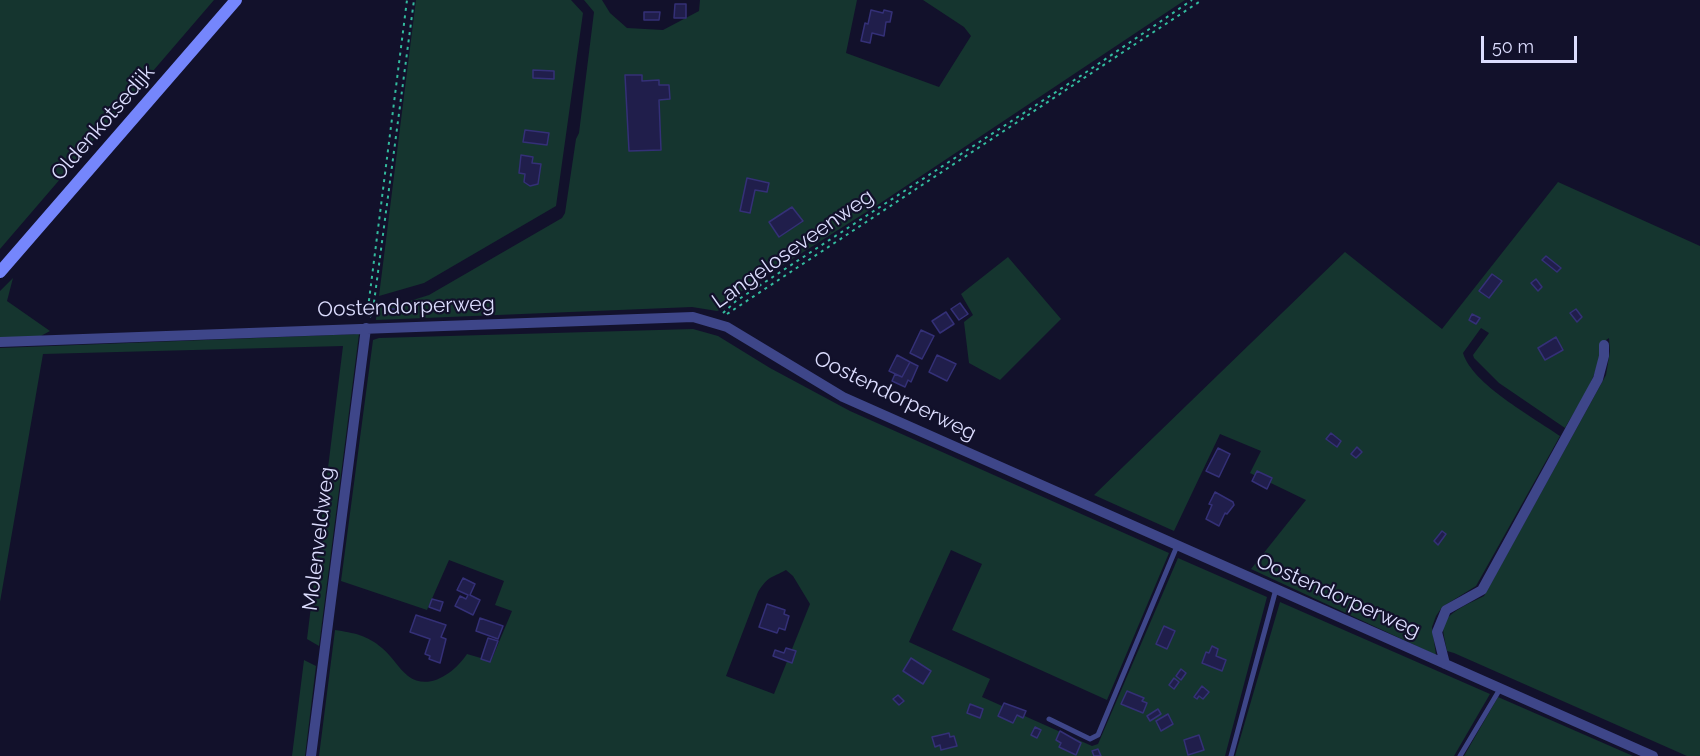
<!DOCTYPE html>
<html>
<head>
<meta charset="utf-8">
<style>
  body { margin:0 }
  #map { position:relative; width:1700px; height:756px; overflow:hidden; background:#12112b; font-family:Raleway,sans-serif }
  canvas { display:block }
  .scale { position:absolute; left:1481px; top:36px; width:96px; height:27px; box-sizing:border-box; border:3px solid #dcddfe; border-top:0; padding-left:8px; font-size:18px; line-height:21px; white-space:nowrap; color:#dcddfe; -webkit-text-stroke:4px #12112b; paint-order:stroke }
</style>
</head>
<body>
<div id="map">
<canvas width="1700" height="756"></canvas>
<div class="scale">50 m</div>
</div>
<script>
const c = document.querySelector('canvas').getContext('2d');
c.lineJoin = 'round';
function fill(path, color) {
  c.fillStyle = color;
  c.fill(path, 'evenodd');
}
function stroke(path, color, width, dash) {
  c.strokeStyle = color;
  c.lineWidth = width;
  c.lineCap = dash ? 'butt' : 'round';
  c.setLineDash(dash || []);
  c.stroke(path);
}
function label(font, color, halo, rows, align = 'center') {
  c.font = font + ' Raleway,sans-serif';
  c.lineWidth = 4.5;
  c.setLineDash([]);
  c.textBaseline = 'middle';
  c.strokeStyle = halo;
  c.fillStyle = color;
  for (const [text, x, y, turn = 0] of rows) {
    c.save();
    c.translate(x, y);
    c.rotate((+turn || 0) * Math.PI / 180);
    c.textAlign = isNaN(turn) ? turn : align;
    if (halo) c.strokeText(text, 0, 0);
    c.fillText(text, 0, 0);
    c.restore();
  }
}
fill(new Path2D(`
  M0,0H214L0,249Z
  M416,0H571L583,13L556,206L424,283L379,296Z
  M584,0H602L610,13L627,28L663,30L699,11L700,0H857L846,53L939,87L971,36L964,27L923,0H1185L879,204L720,305L725,308L717,311L692,307L376,320L377,308L397,305L429,295L562,218L565,213L576,139L579,133L594,12Z
  M1558,182L1700,246V756H1687L1454,653L1447,651C1446,644 1443,635 1443,627C1445,613 1472,602 1484,596L1606,375L1610,351L1609,338L1600,344C1601,374 1579,403 1565,428L1499,383L1474,358L1473,355L1489,333L1481,328L1463,353C1472,384 1533,417 1560,436L1476,586L1442,607L1436,616L1432,627L1436,655L1251,569L1306,500L1250,473L1261,451L1220,434L1174,531L1094,495L1345,252L1442,329Z
  M1008,257L1061,319L1000,380L969,363L964,322L973,315L961,294Z
  M13,278L7,301L50,331L39,337L0,339V291Z
  M693,329L718,336L770,368L850,411L1169,553L1107,700L952,630L982,564L951,550L909,642L990,679L982,697L1092,746L1098,744L1178,558L1267,597L1225,756H319L335,630C354,633 367,635 382,648C392,656 398,668 408,676C429,692 455,672 467,654L491,661L512,611L495,605L504,581L449,560L427,610L341,581L373,340L379,338ZM786,570L793,576L810,604L774,694L726,676L758,592C769,575 770,579 786,570Z
  M359,334L319,646L307,639L343,346L43,354L0,602V348Z
  M1280,602L1490,694L1454,756H1235Z
  M304,660L316,666L305,756H292Z
  M1498,697L1633,756H1464Z`), '#15352f');
const building = new Path2D(`
  M675,4H686V18H674Z
  M871,10L883,13L884,10L892,12L890,22H886L884,36L872,33L870,43L861,41L865,23L868,24Z
  M644,12H660L659,20H644Z
  M533,70L554,71V79L533,78Z
  M625,75H642V81L659,80V85H669L670,99L659,100L661,150L629,151Z
  M525,130L549,133L547,145L523,142Z
  M521,155L533,157L532,163L541,164L538,184L530,186L524,182L525,174L519,173Z
  M747,178L769,183L767,192L755,190L750,213L740,211Z
  M792,207L803,221L779,237L769,222Z
  M1546,256L1561,268L1557,272L1542,260Z
  M1492,274L1502,281L1489,298L1479,291Z
  M1536,279L1542,287L1538,291L1531,283Z
  M960,303L968,314L959,320L951,309Z
  M389,309H396V314H389Z
  M1576,309L1582,317L1577,322L1570,313Z
  M946,312L954,324L940,333L932,321Z
  M1472,314L1480,318L1476,324L1469,320Z
  M921,330L934,336L922,359L910,353Z
  M1556,337L1563,350L1545,360L1538,348Z
  M897,355L910,362L902,377L889,371Z
  M937,355L956,364L947,381L929,372Z
  M910,362L918,366L911,382L908,380L905,387L892,381L895,374L902,377Z
  M1331,433L1341,441L1337,447L1326,439Z
  M1357,447L1362,452L1356,458L1351,454Z
  M1218,448L1230,454L1219,477L1206,471Z
  M1257,471L1272,478L1267,489L1252,481Z
  M1215,492L1233,502L1234,505L1227,514L1225,513L1219,526L1206,519L1212,505L1209,504Z
  M1442,531L1446,534L1438,545L1434,541Z
  M463,578L475,584L470,595L480,600L473,615L455,606L460,596L466,599L468,595L457,590Z
  M432,599L443,602L440,611L429,607Z
  M767,604L785,610L784,614L789,616L785,630L779,628L777,633L759,627Z
  M416,615L446,625L441,637L446,639L440,663L429,659L430,656L425,654L430,639L410,632Z
  M480,618L503,626L498,639L476,631Z
  M1164,626L1175,631L1167,649L1156,644Z
  M488,638L498,641L490,662L481,659Z
  M1212,646L1218,649L1216,656L1226,660L1222,671L1202,663L1206,652L1209,653Z
  M786,648L796,651L792,663L773,656L775,650L784,653Z
  M911,658L931,671L923,684L903,671Z
  M1181,669L1186,673L1181,680L1176,676Z
  M1174,678L1179,682L1174,689L1169,685Z
  M1202,686L1209,692L1203,699L1199,696L1197,699L1194,697Z
  M1127,691L1144,698L1142,701L1147,703L1143,713L1121,704Z
  M898,695L904,701L899,705L893,699Z
  M1004,703L1026,711L1023,718L1017,715L1013,723L998,716Z
  M970,704L983,709L980,718L967,713Z
  M1158,709L1161,714L1150,721L1147,716Z
  M1168,714L1173,724L1161,731L1156,721Z
  M1035,727L1041,730L1037,738L1031,735Z
  M1060,731L1081,743L1076,755L1059,747L1061,743L1056,740Z
  M949,733L950,737L954,736L957,746L941,750L940,745L935,747L932,737Z
  M1199,735L1204,750L1188,755L1184,740Z
  M1098,749L1101,756H1094L1092,751Z`);
fill(building, '#201e4b');
stroke(building, '#343077', 1.5);
stroke(new Path2D(`
  M723,313L736,301L1082,75L1192,0
  M727,314L1202,0
  M367,316L407,0
  M370,317L373,310L414,0`), '#33bb9e', 2, [3, 4.5]);
stroke(new Path2D(`
  M1049,719L1090,739L1098,735L1177,546
  M1231,756L1276,589
  M1460,756L1500,689`), '#3e4689', 5);
stroke(new Path2D(`
  M0,342L693,317L727,327L843,397L1653,756
  M1445,664L1437,632L1446,610L1482,590L1598,379L1604,356V345
  M311,756L366,328`), '#3e4689', 10);
stroke(new Path2D(`
  M0,272L236,0`), '#7586fc', 12);
label('21px', '#dcddfe', '#12112b', [
  ["Oldenkotsedijk",103,123,-49],
  ["Langeloseveenweg",793,249,-35],
  ["Oostendorperweg",406,307,-2],
  ["Oostendorperweg",895,396,26],
  ["Molenveldweg",319,539,-83],
  ["Oostendorperweg",1338,596,24]
]);
</script>
</body>
</html>
